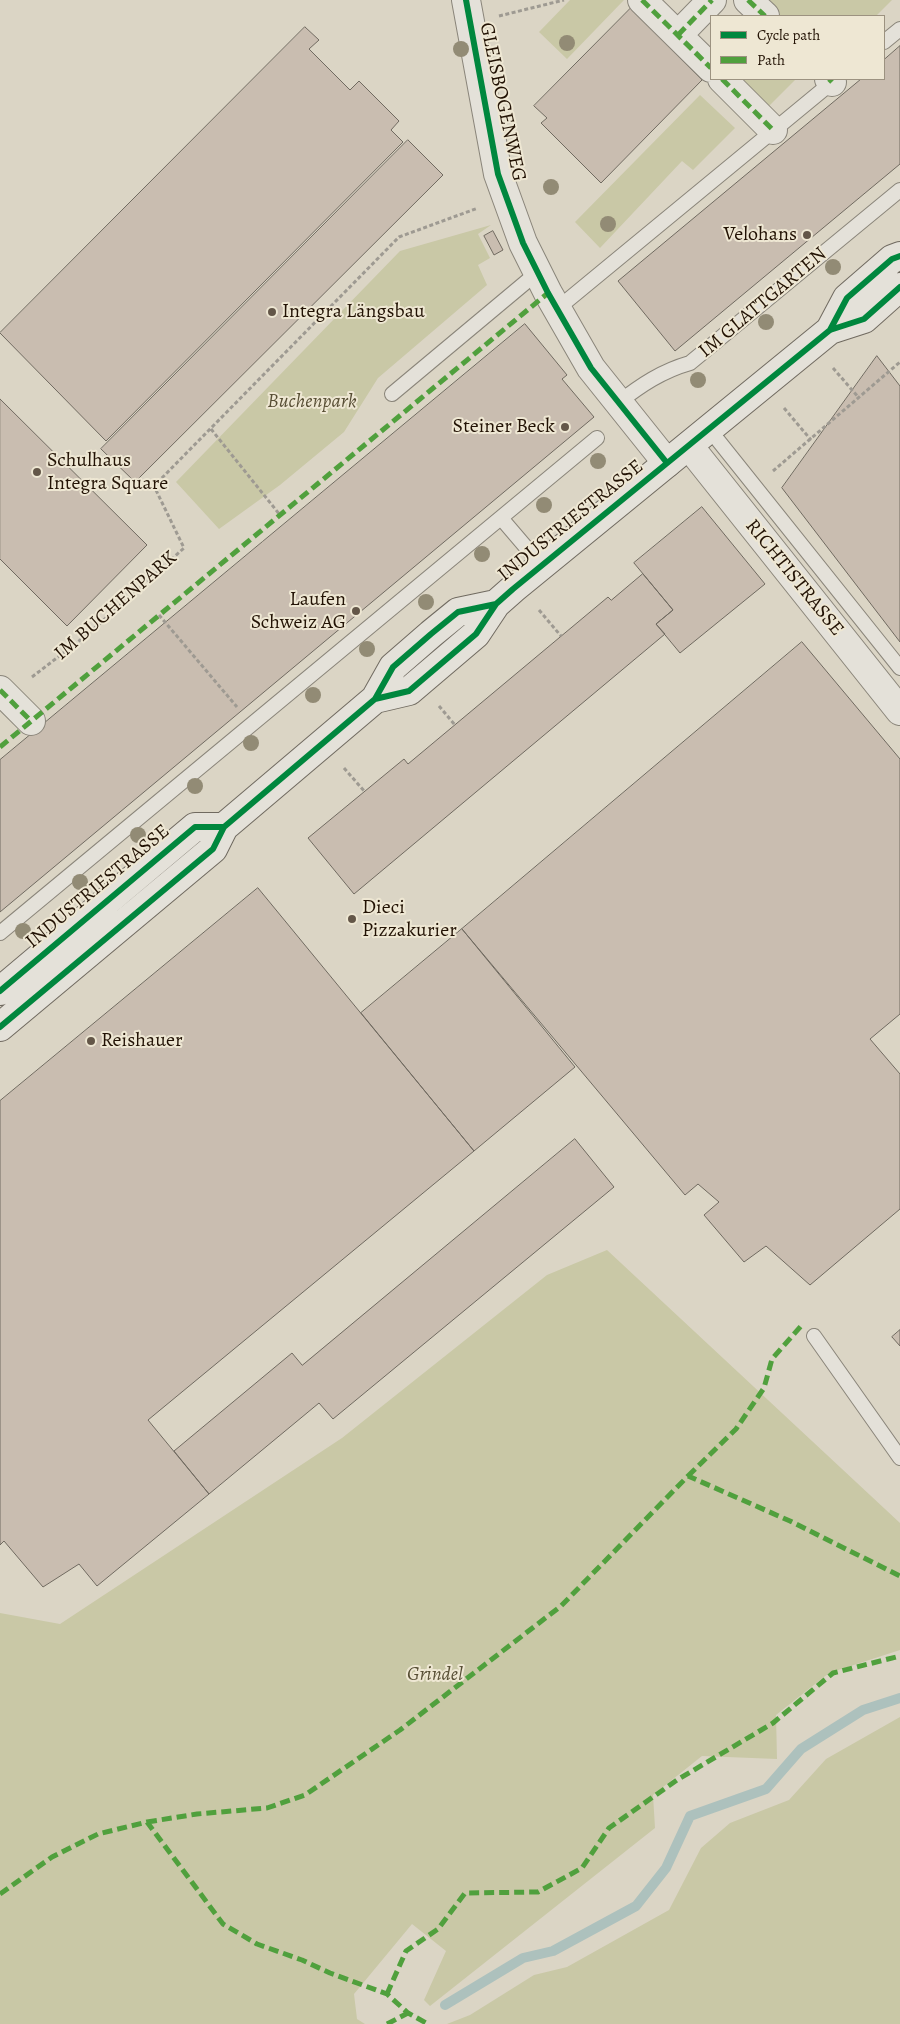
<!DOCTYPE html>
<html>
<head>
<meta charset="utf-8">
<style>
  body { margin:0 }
  #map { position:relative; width:900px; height:2024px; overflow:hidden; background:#dbd5c5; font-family:Alegreya,serif }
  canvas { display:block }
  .legend { position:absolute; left:710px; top:15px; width:175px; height:65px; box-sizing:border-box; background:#eee7d3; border:1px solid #9c9280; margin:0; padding:6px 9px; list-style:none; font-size:15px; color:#221204 }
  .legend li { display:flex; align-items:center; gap:10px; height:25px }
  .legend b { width:25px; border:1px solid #9c9280 }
</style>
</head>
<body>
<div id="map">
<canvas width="900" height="2024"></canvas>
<ul class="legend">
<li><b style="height:6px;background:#00873e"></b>Cycle path</li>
<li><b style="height:6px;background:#50a03d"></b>Path</li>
</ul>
</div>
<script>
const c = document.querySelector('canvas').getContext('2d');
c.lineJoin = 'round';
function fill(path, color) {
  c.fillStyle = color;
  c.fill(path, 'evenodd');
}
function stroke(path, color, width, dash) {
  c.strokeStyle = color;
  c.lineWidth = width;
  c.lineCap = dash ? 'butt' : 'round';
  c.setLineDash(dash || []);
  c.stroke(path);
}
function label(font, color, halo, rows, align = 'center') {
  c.font = font + ' Alegreya,serif';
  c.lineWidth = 4;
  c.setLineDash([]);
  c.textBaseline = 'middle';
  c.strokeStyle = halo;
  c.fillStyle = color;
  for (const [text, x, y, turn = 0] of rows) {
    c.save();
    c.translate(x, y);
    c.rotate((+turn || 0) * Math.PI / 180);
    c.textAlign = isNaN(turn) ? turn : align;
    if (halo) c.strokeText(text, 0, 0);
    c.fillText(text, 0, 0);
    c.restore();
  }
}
fill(new Path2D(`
  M570,0H624L567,59L539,32Z
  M762,0H892L876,16H779Z
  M735,79H796L766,109Z
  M700,95L735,128L693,170L682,161L600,248L575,222Z
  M491,225L478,234L490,258L478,265L487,285L378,378L344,432L280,485L219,529L176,482L400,251Z
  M607,1250L900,1523V1650L829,1673L776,1715L777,1759L702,1756L653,1795L655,1828L430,2006L424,2000L446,1951L412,1924L354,1994L357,2019L365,2024H0V1613L60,1624L342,1438L547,1275Z
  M900,1717V2024H447L470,2015L534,1975L567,1967L669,1910L701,1848L730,1823L789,1800L826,1759Z`), '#c9c8a6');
stroke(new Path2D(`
  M445,2005L523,1958L553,1951L636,1906L666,1868L690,1816L766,1789L801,1749L863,1710L900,1698`), '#adc1bd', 10);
const building = new Path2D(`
  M635,4L666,35L661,39L702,80L601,183L541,123L547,118L534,106Z
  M305,27L319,40L309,49L350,90L359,81L399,121L391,130L403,142L106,441L0,333Z
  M900,46V164L675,351L618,281L861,79H884V60Z
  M408,140L443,175L135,482L101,449Z
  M493,231L503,250L494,255L484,236Z
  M525,324L567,375L562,379L594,417L0,912V760Z
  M877,356L900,386V642L782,488Z
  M0,399L147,545L67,626L0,559Z
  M702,507L765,584L680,653L656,624L673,610L634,563Z
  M643,574L673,610L656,624L665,634L354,894L308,838L404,759L408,764L608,597L611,600Z
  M802,642L900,759V1014L870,1039L900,1074V1209L810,1285L766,1246L744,1262L704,1215L719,1202L698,1184L685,1195L462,929Z
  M258,888L474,1151L148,1420L209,1494L97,1586L79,1564L43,1587L4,1541L0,1545V1101Z
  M462,929L575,1067L474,1151L361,1013Z
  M575,1139L614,1187L333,1419L319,1403L209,1494L174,1451L292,1353L302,1365Z
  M900,1330V1346L892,1337Z`);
fill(building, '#c9bdb0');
stroke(building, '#706a60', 1);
const lane = new Path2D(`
  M884,42L900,29
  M557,309L836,79
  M392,394L538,272
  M618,403C641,385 662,371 690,363L900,190
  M709,429L900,668
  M501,518L542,566
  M0,933L597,438
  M814,1336L900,1458`);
const street = new Path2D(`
  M466,0L498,174L523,243L548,293L591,368L667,463
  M642,0L711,68
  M748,0L765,16
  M678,35L712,0
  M722,79L773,130
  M829,79L832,82
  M689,446L900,711
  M0,690L31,721`);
const secondary = new Path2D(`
  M830,330L847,298L892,259L900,256
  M375,699L409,691L476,634L496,604L513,589L830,330L864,319L900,287
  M0,991L195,827H224
  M0,1027L213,849L224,827L375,699L393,667L431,634L458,612L496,604`);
stroke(lane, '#8a857a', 16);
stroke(street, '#8a857a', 30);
stroke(secondary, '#706a60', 30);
stroke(new Path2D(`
  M499,16L564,0
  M833,368L859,398
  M784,408L811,440
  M211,429L280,515
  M773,471L900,362
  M539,610L561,636
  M159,615L237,707
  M32,677L88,634L184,548L154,486L399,237L478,208
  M439,706L455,725
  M344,768L365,792`), '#9e9a92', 3, [4, 2.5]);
stroke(lane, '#e4e1d9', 14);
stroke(street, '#e4e1d9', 28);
stroke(secondary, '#e4e1d9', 28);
stroke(new Path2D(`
  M642,0L711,68
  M748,0L765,16
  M678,35L712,0
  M722,79L773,130
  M829,79L832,82
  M0,690L31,721
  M0,747L548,293
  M688,1476L736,1429L764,1388L772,1359L802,1325
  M147,1822L197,1814L267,1808L305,1795L400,1730L561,1606L688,1476L790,1521L900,1576
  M0,1894L52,1857L98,1834L147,1822L223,1924L257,1944L302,1960L330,1973L387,1994L408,2013L428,2024
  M387,1994L406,1951L438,1929L465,1893L538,1892L582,1868L609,1828L677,1780L773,1723L833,1673L900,1656
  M387,2024L408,2013`), '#50a03d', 5, [10, 5]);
stroke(new Path2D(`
  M466,0L498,174L523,243L548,293L591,368L667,463
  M830,330L847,298L892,259L900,256
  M375,699L409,691L476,634L496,604L513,589L830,330L864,319L900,287
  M0,991L195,827H224
  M0,1027L213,849L224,827L375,699L393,667L431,634L458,612L496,604`), '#00873e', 6);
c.fillStyle = '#928b75';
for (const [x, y] of [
  [567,43],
  [461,49],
  [551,187],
  [608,224],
  [833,267],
  [766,322],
  [698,380],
  [598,461],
  [544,505],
  [482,554],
  [426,602],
  [367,649],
  [313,695],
  [251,743],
  [195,786],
  [138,835],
  [80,882],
  [23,931]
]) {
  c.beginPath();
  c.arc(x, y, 8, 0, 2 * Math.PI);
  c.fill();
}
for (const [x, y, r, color] of [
  [807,235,5,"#635648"],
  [272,312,5,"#635648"],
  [565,427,5,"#635648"],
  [37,472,5,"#635648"],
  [356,611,5,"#635648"],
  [352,919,5,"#635648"],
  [91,1041,5,"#635648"]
]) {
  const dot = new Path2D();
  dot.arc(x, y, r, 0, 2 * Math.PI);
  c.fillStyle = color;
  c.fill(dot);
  stroke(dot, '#eee7d3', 2);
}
label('20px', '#221204', '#eee7d3', [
  ["GLEISBOGENWEG",502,102,78],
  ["IM GLATTGARTEN",763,303,-40],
  ["INDUSTRIESTRASSE",571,521,-39],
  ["RICHTISTRASSE",794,578,51],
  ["IM BUCHENPARK",116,606,-41],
  ["INDUSTRIESTRASSE",98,887,-40]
]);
label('20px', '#221204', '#eee7d3', [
  ["Velohans",797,235,"right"],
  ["Integra Längsbau",282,312],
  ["Steiner Beck",555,427,"right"],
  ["Schulhaus",47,461],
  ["Integra Square",47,484],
  ["Laufen",346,600,"right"],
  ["Schweiz AG",346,623,"right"],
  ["Dieci",362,908],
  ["Pizzakurier",362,931],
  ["Reishauer",101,1041]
], 'left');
label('italic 20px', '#574e34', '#eee7d3', [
  ["Buchenpark",312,402],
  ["Grindel",435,1675]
]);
</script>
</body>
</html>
